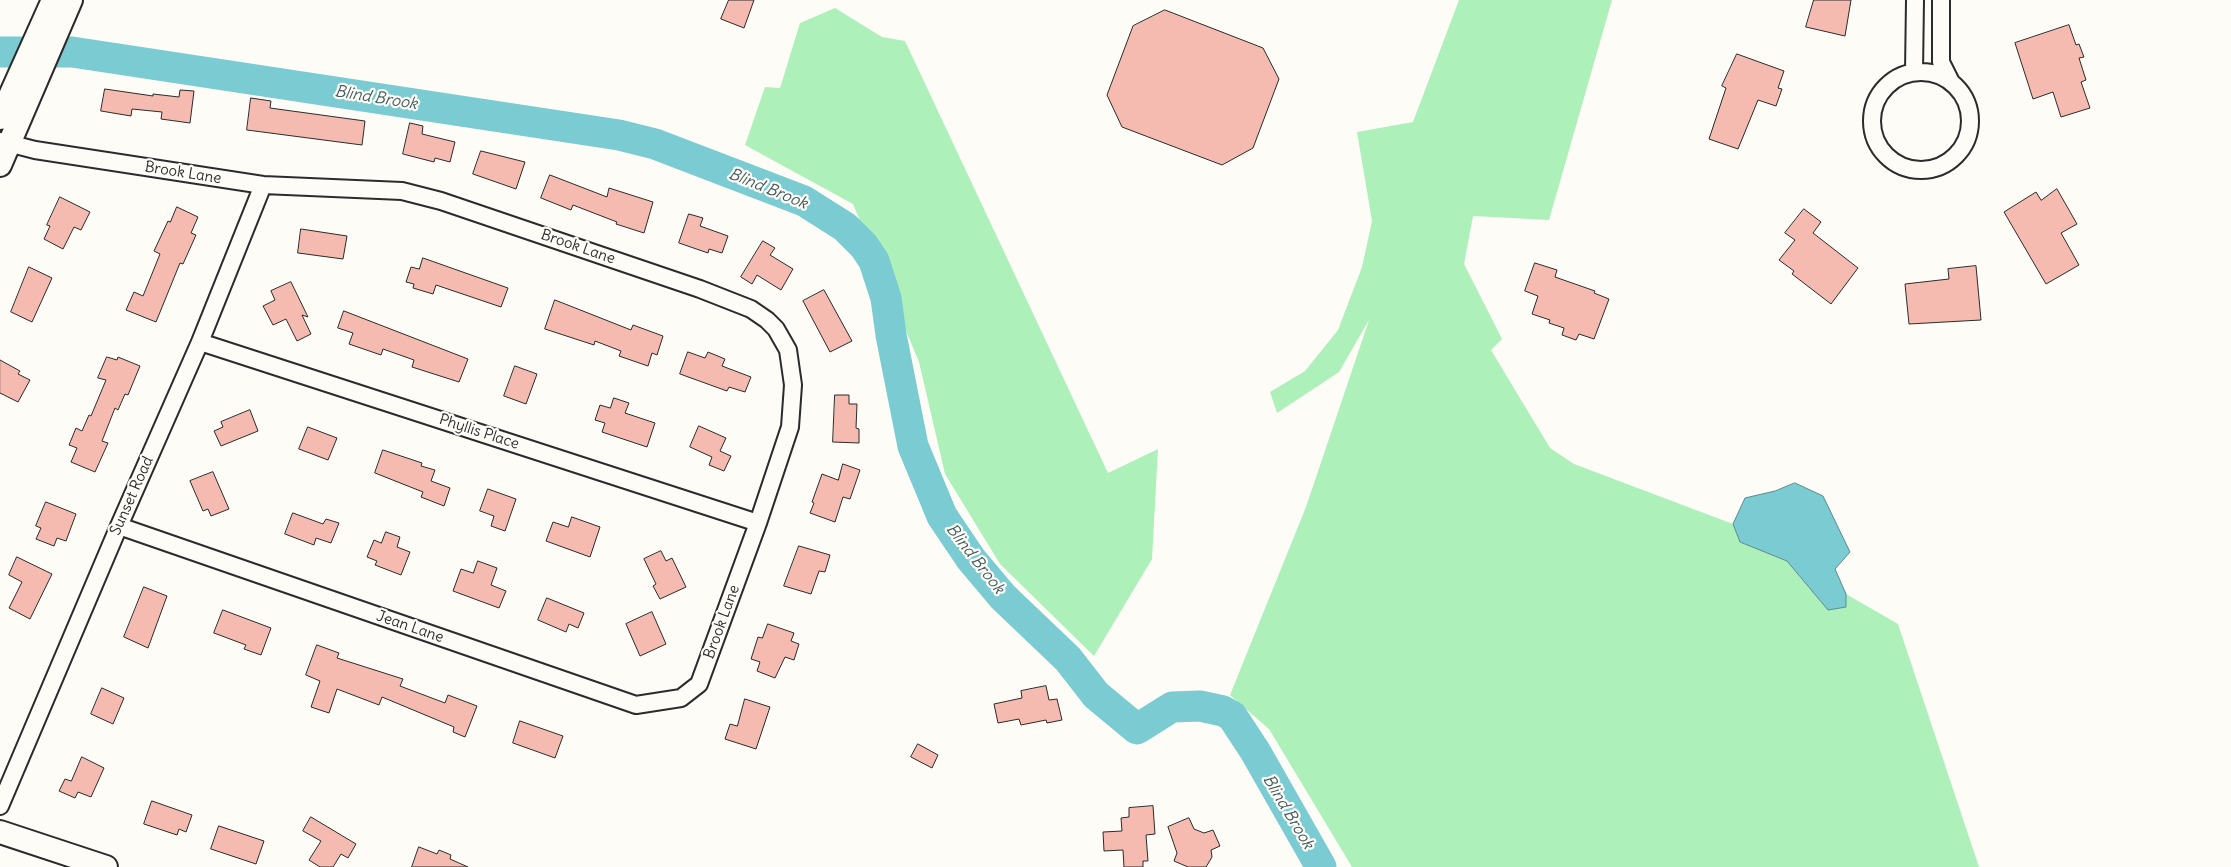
<!DOCTYPE html>
<html>
<head>
<meta charset="utf-8">
<style>
  body { margin:0 }
  canvas { display:block; background:#fdfcf7 }
</style>
</head>
<body>
<canvas width="2231" height="867"></canvas>
<script>
const c = document.querySelector('canvas').getContext('2d');
c.lineJoin = 'round';
function fill(path, color) {
  c.fillStyle = color;
  c.fill(path, 'evenodd');
}
function stroke(path, color, width, dash) {
  c.strokeStyle = color;
  c.lineWidth = width;
  c.lineCap = dash ? 'butt' : 'round';
  c.setLineDash(dash || []);
  c.stroke(path);
}
function label(font, color, halo, rows, align = 'center') {
  c.font = font + ' Delius,sans-serif';
  c.lineWidth = 4.5;
  c.setLineDash([]);
  c.textBaseline = 'middle';
  c.strokeStyle = halo;
  c.fillStyle = color;
  for (const [text, x, y, turn = 0] of rows) {
    c.save();
    c.translate(x, y);
    c.rotate((+turn || 0) * Math.PI / 180);
    c.textAlign = isNaN(turn) ? turn : align;
    if (halo) c.strokeText(text, 0, 0);
    c.fillText(text, 0, 0);
    c.restore();
  }
}
fill(new Path2D(`
  M1459,0H1612L1549,220L1473,216L1464,264L1502,339L1491,350L1550,448L1574,464L1733,524L1740,542L1787,561L1828,610L1846,607V594L1898,624L1979,867H1352L1269,729L1230,695L1306,507L1369,320L1339,372L1277,413L1270,392L1305,371L1338,330L1362,267L1372,221L1357,132L1413,122Z
  M835,8L882,37L905,41L1108,473L1158,449L1152,559L1094,656L1000,564L945,474L919,362L853,204L745,145L765,87L780,88L800,23Z`), '#aef0ba');
const water = new Path2D(`
  M1795,483L1823,496L1850,552L1835,569L1846,594V607L1828,610L1787,561L1740,542L1733,524L1745,498L1775,491Z`);
fill(water, '#7acbd2');
stroke(water, '#5a8b8f', 1);
stroke(new Path2D(`
  M0,52H72L619,135L655,144L804,201L845,227L864,246L874,261L886,298L891,335L913,446L942,516L971,559L1003,597L1068,659L1096,695L1137,729L1172,707L1200,706L1223,711L1232,716L1255,751L1321,867`), '#7acbd2', 31);
const building = new Path2D(`
  M729,0H754L744,28L721,19Z
  M1814,0H1851L1845,36L1806,27Z
  M1165,10L1263,48L1279,79L1253,148L1222,165L1122,127L1107,95L1133,26Z
  M2069,25L2076,45L2079,44L2084,57L2079,58L2086,80L2081,82L2090,108L2061,117L2053,92L2033,99L2015,43Z
  M1737,54L1784,71L1778,88L1782,89L1776,106L1758,100L1738,149L1709,139L1726,88L1722,86Z
  M105,89L153,96V94L179,97L180,90L194,91L190,123L161,119L162,112L132,109L131,116L101,111Z
  M251,98L271,101L270,108L365,121L362,145L247,130Z
  M410,123L423,126L422,134L455,142L450,162L435,158L434,162L403,154Z
  M481,151L525,162L516,189L473,174Z
  M550,175L607,197L609,188L653,202L644,233L616,224L617,222L573,205L571,210L541,198Z
  M2057,189L2077,224L2061,233L2079,265L2046,284L2004,212L2036,192L2041,200Z
  M60,197L90,212L81,230L74,227L63,249L44,239L50,226L47,225Z
  M177,207L198,217L191,233L196,235L183,264L180,263L156,322L126,310L134,292L143,296L160,254L154,251L168,221L170,222Z
  M1804,209L1821,222L1813,233L1858,268L1831,304L1792,274L1794,271L1779,260L1795,240L1785,233Z
  M689,214L703,218L700,226L728,236L722,253L709,249L708,253L679,243Z
  M301,229L347,236L343,259L298,253Z
  M763,241L775,248L770,255L793,269L781,290L757,275L752,284L741,277Z
  M423,258L508,288L501,307L436,285L433,294L413,288L414,284L406,282L411,267L419,269Z
  M1535,263L1557,270L1555,277L1595,291L1594,293L1609,299L1594,339L1579,334L1576,340L1562,335L1564,328L1549,323L1550,320L1532,314L1538,296L1525,291Z
  M1976,266L1981,320L1909,324L1905,284L1949,279L1948,269Z
  M29,267L52,278L32,322L11,312Z
  M291,282L308,317L302,315L311,334L297,341L286,319L273,325L263,306L275,300L271,291Z
  M824,290L852,341L830,352L803,301Z
  M555,300L631,330L633,325L663,336L657,355L652,353L648,366L619,356L621,351L595,341L594,345L545,329Z
  M344,311L468,359L459,382L412,367L414,360L383,349L381,355L349,344L353,333L338,328Z
  M688,352L705,358L708,352L725,359L722,366L751,377L745,392L729,387L727,391L680,374Z
  M107,357L117,360L118,357L140,366L128,395L125,394L118,410L115,408L102,441L108,443L95,472L71,462L77,448L69,445L76,428L82,431L89,415L91,416L106,380L98,378Z
  M0,360L20,371L18,374L30,380L18,402L0,393Z
  M515,366L537,374L526,404L504,396Z
  M835,395H849V404H857L856,428L859,429V443L833,442Z
  M614,398L629,403L625,413L655,423L647,447L602,432L605,423L595,420L600,405L610,408Z
  M250,410L258,431L221,446L214,431L223,427L221,422Z
  M699,426L726,438L720,451L731,456L724,471L709,465L712,457L690,447Z
  M308,427L337,438L328,460L299,449Z
  M383,450L422,463L421,466L435,470L431,481L450,488L444,506L421,497L423,492L375,473Z
  M843,464L860,470L850,499L843,497L835,522L810,513L814,503L812,502L822,474L838,480Z
  M213,472L229,509L211,516L208,509L203,511L190,481Z
  M488,489L516,499L505,531L491,526L494,516L480,511Z
  M46,502L76,514L66,541L57,538L54,546L36,539L41,528L36,526Z
  M293,513L323,524L326,519L339,523L331,543L316,538L314,545L285,534Z
  M572,517L600,527L590,557L546,541L553,522L568,527Z
  M386,532L400,537L397,547L410,552L401,575L375,565L377,561L367,557L374,540L381,543Z
  M799,546L830,555L825,572L819,571L811,594L784,586Z
  M661,551L666,561L672,558L686,587L660,599L653,586L656,584L644,559Z
  M17,557L52,574L30,619L9,608L22,582L9,575Z
  M478,561L497,568L491,585L506,591L499,608L453,591L461,569L473,573Z
  M144,587L167,596L148,648L124,637Z
  M547,598L584,613L578,628L569,624L566,632L538,620Z
  M223,610L271,628L261,655L244,649L246,645L214,633Z
  M652,612L666,644L640,656L626,624Z
  M768,624L794,633L791,641L799,644L794,660L785,657L775,678L757,671L760,662L751,659L758,637L762,638Z
  M317,645L339,653L337,658L403,679L400,686L445,703L448,695L477,706L465,737L453,732L454,727L382,697L379,705L337,689L329,713L311,707L320,681L306,675Z
  M1046,686L1049,700L1057,699L1062,720L1047,723L1046,720L1021,725L1019,719L998,723L994,704L1022,698L1021,691Z
  M102,688L124,698L113,724L91,714Z
  M745,699L770,707L756,749L725,739L730,724L737,726Z
  M520,721L563,736L555,758L513,743Z
  M918,744L938,755L932,768L911,757Z
  M82,757L104,768L91,797L78,792L75,798L59,791L65,779L71,781Z
  M152,801L192,815L186,832L179,829L177,835L144,824Z
  M1153,806L1155,834L1146,835L1148,861H1143V867H1124L1123,850L1104,851L1103,832L1122,831L1121,818L1129,817V808Z
  M311,817L356,844L348,858L341,854L333,867H320L309,860L321,841L303,831Z
  M1189,818L1194,829L1204,833L1213,830L1220,846L1211,850L1212,857L1206,867H1188L1174,861L1177,853L1168,827Z
  M219,826L264,841L256,864L211,849Z
  M419,847L437,854L439,850L451,855L450,859L468,867H412Z`);
fill(building, '#f5bab0');
stroke(building, '#2b2b2b', 1);
const street = new Path2D(`
  M1941,0V62L1950,80
  M1914,72L1915,0
  M1872 121a49 49 0 1 1 98 0a49 49 0 1 1-98 0Z
  M0,141L35,150L263,185L402,191L441,201L700,289L751,309L767,320L776,329L788,350L793,385L790,427L758,523L699,684L681,698L636,705L119,526
  M200,342L758,523
  M0,806L119,526L200,342L263,185`);
const secondary = new Path2D(`
  M0,118L53,0
  M0,165L71,0
  M0,832L106,867`);
stroke(street, '#2b2b2b', 20);
stroke(secondary, '#2b2b2b', 26);
stroke(street, '#fdfcf7', 16);
stroke(secondary, '#fdfcf7', 22);
label('15px', '#2b2b2b', '#fdfcf7', [
  ["Brook Lane",183,173,9],
  ["Brook Lane",578,247,19],
  ["Phyllis Place",479,432,18],
  ["Sunset Road",132,496,-66],
  ["Brook Lane",722,622,-70],
  ["Jean Lane",410,627,19]
]);
label('italic 16px', '#435b5d', '#fdfcf7', [
  ["Blind Brook",376,98,9],
  ["Blind Brook",768,189,22],
  ["Blind Brook",975,559,52],
  ["Blind Brook",1288,812,59]
]);
</script>
</body>
</html>
